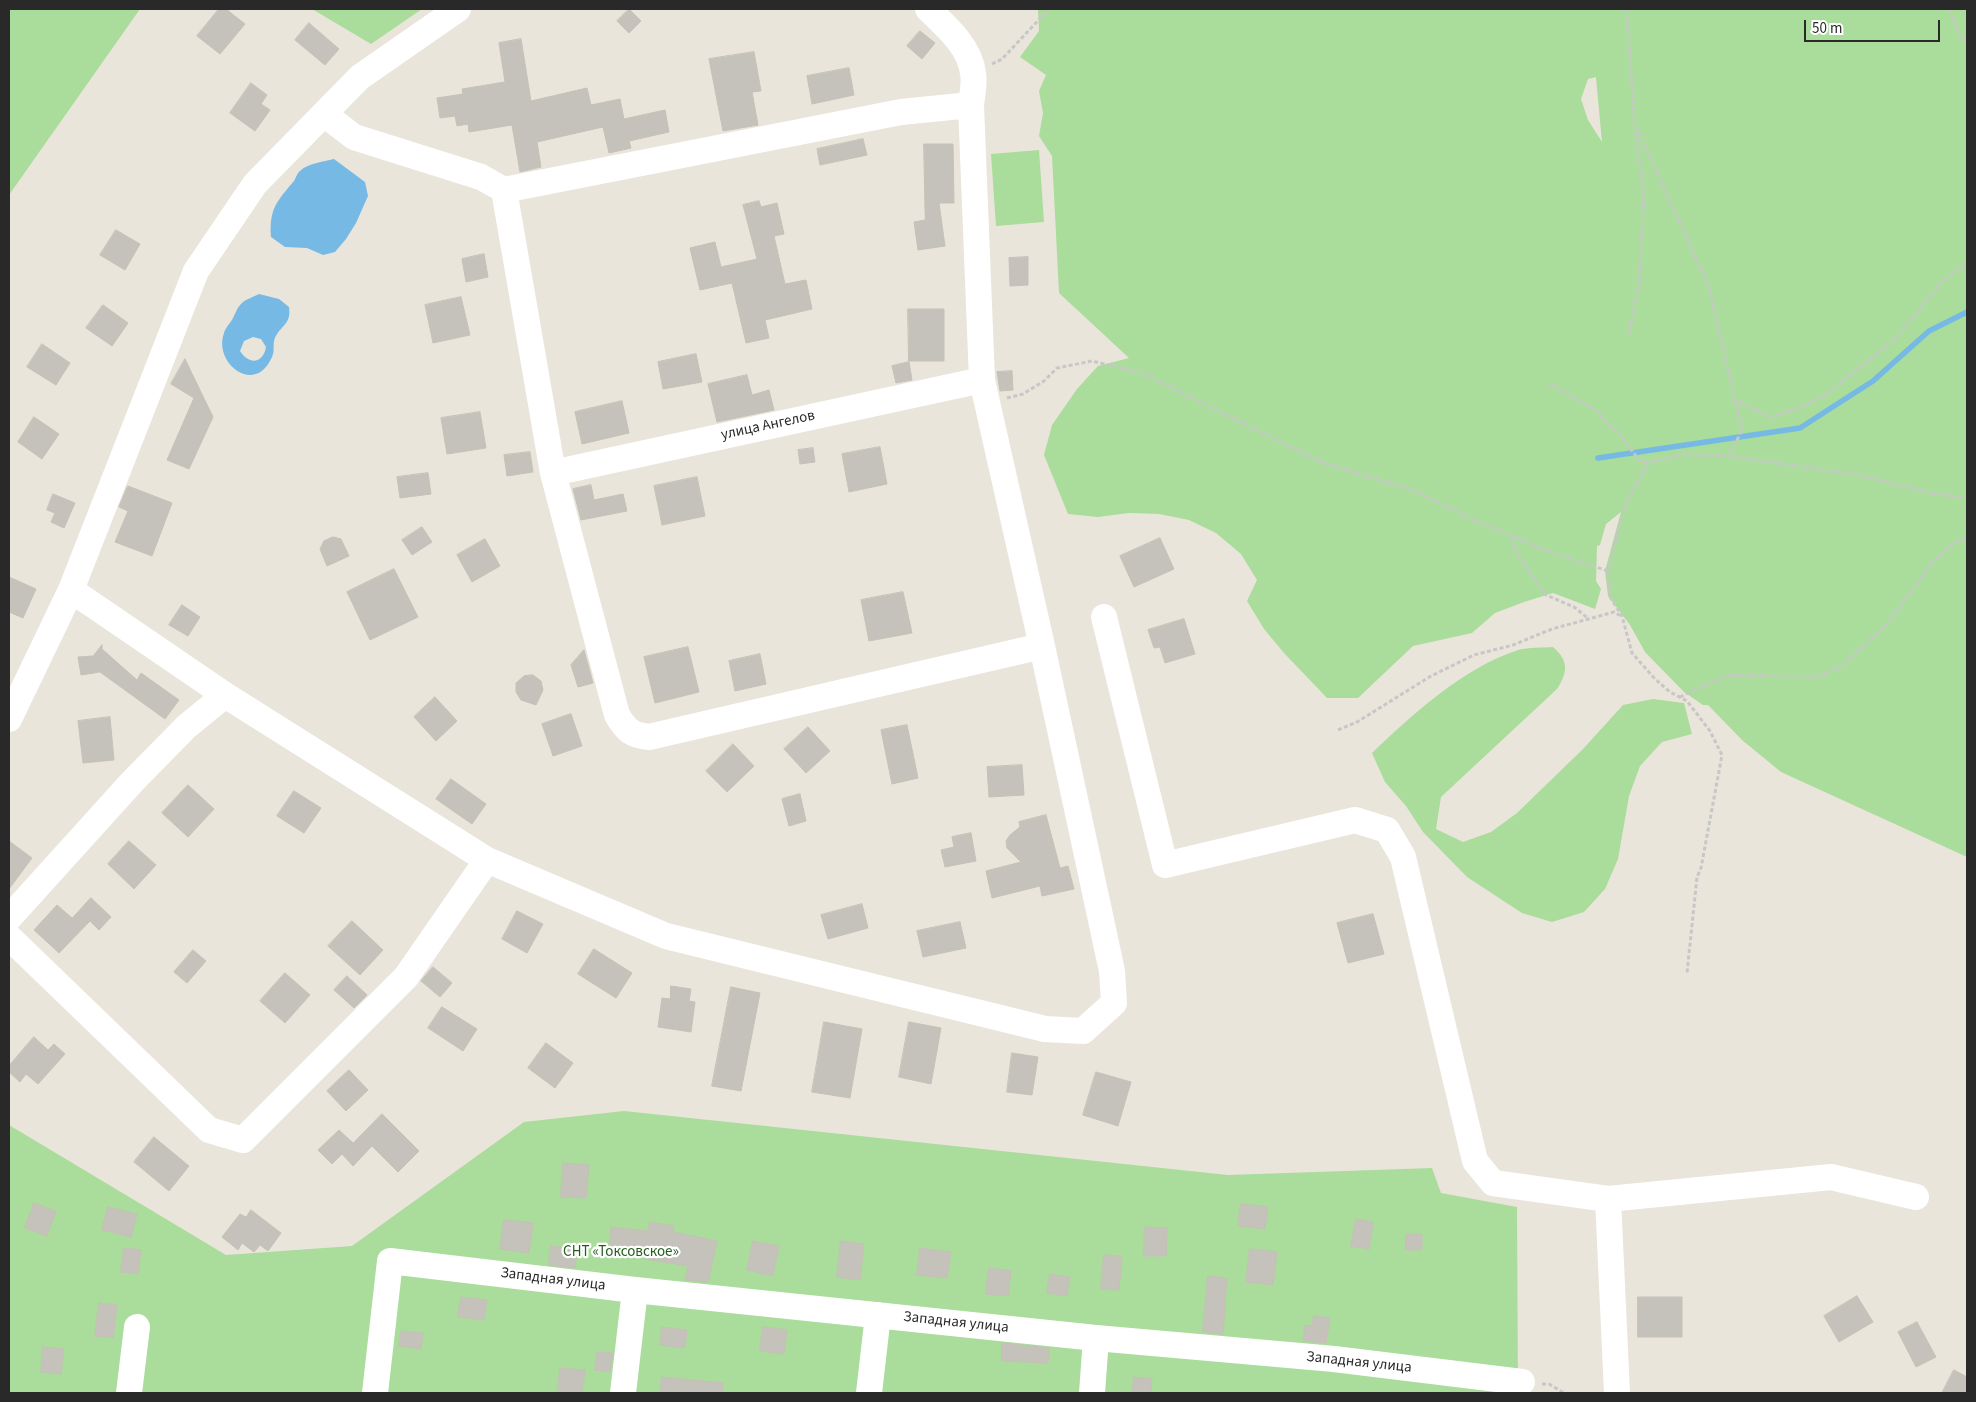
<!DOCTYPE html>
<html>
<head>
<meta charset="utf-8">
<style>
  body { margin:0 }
  #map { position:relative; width:1976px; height:1402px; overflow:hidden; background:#eae5db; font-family:"Source Sans 3",sans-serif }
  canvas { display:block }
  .frame { position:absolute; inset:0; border:10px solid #292929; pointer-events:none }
  .scale { position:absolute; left:1804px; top:20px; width:136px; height:22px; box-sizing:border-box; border:2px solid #292929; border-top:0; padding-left:6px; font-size:15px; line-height:18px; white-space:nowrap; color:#292929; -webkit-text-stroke:4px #fff; paint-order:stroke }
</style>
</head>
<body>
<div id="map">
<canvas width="1976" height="1402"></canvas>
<div class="frame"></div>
<div class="scale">50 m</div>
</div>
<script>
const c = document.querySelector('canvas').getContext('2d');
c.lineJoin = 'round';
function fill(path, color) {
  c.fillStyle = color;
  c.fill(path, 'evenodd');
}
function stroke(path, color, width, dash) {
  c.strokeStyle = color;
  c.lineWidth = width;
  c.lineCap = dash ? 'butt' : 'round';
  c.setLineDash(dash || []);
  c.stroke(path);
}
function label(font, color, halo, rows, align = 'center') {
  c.font = font + ' "Source Sans 3",sans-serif';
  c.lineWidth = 4.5;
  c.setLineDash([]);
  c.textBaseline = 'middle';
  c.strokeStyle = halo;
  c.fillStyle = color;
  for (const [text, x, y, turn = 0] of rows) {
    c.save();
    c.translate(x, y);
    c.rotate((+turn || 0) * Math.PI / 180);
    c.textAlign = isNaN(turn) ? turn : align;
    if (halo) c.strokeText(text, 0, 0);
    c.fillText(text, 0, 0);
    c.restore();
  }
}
fill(new Path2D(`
  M9,9H140L9,195Z
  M312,9H422L371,44Z
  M1038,9H1967V857L1781,772L1742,740L1708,705H1703L1684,692L1645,652L1630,625L1608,596L1605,571L1621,512L1606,524L1600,545L1597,546L1596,581L1601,589L1595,609L1553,593L1524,602L1495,613L1472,633L1413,646L1358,698H1327L1284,653L1264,629L1247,601L1257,580L1241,554L1216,533L1189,520L1159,514L1129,513L1098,517L1068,514L1044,455L1052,425L1077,389L1098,366L1129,358L1059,293L1052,156L1039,136L1043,113L1039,91L1046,75L1020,57L1039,31ZM1596,77V78L1602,142L1588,120L1581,99L1588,79Z
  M1039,150L1044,222L996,226L991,154Z
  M1553,647C1569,661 1568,672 1557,689L1441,797L1436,829L1463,842L1491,832L1517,813L1583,749L1623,705L1653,699L1684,703L1692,734L1662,742L1640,766L1629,796L1618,859L1605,889L1584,912L1552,922L1522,913L1467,877L1423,832L1406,806L1385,782L1372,753C1413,714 1463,668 1518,650C1529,647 1542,648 1553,647Z
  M624,1111L1228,1175L1432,1168L1441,1193L1517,1207L1518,1393H9V1125L226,1255L352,1246L524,1122Z`), '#aadc9c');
fill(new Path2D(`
  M334,159L365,182L368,196L356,223L346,239L335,252L323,255L307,248L285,247L271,237C269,209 277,201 294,181C296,178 297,173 300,171C308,163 323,162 334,159Z
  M259,294L279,299L289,307C292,326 278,326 274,341C273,347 275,352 271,359C254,395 213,363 224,333C225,329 229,324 232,320C235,315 237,307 242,303C246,299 254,297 259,294ZM253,337L261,339L266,347C263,364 249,365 240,351L244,341Z`), '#76b9e4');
stroke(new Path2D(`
  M1598,458L1800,428L1873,381L1929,331L1967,312`), '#76b9e4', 5.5);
const building = new Path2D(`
  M219,9H226L245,24L220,54L197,36Z
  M629,9L641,21L629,33L617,21Z
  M309,23L339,49L325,65L295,40Z
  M920,31L935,43L922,59L907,46Z
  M521,39L531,101L587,88L591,105L620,99L624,119L665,110L669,132L629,141L631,148L609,153L603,127L537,142L541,167L520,172L512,125L469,132L468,124L457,126L455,116L440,118L437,98L463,94L462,89L505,82L499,43Z
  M754,52L761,91L752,92L758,125L723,131L709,59Z
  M849,68L854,95L812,104L807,76Z
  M251,83L267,95L261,104L270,110L255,131L230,113Z
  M863,139L867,155L820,165L817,149Z
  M924,144H953L954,203H939L945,246L918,250L914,222L925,220Z
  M759,201L761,207L777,203L784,234L774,236L785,284L806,280L812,309L765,320L769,338L746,343L732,283L700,290L690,248L715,242L721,267L757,259L743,205Z
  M116,230L140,244L125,270L100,255Z
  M484,254L488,277L466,282L462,259Z
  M1028,257V285L1010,286L1009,258Z
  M461,297L470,335L433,343L425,305Z
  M103,305L128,323L112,346L86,328Z
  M908,309H944V361H909Z
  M42,344L70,363L56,385L27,367Z
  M696,354L702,382L663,389L658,362Z
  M185,359L213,417L189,469L167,460L194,398L171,384Z
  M909,362L912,380L896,383L892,366Z
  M1012,371L1013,390L1000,391L997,372Z
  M747,375L752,395L769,390L774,410L717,422L708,384Z
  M622,401L629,433L582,444L575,412Z
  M480,412L486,448L447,454L441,418Z
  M34,417L59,434L42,459L18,442Z
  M880,447L887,484L849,492L842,454Z
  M813,448L815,462L800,464L798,450Z
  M530,452L533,472L507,476L504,455Z
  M428,473L431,494L400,498L397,477Z
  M697,477L705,516L662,525L654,486Z
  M591,485L594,500L623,494L627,511L581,520L573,489Z
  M128,486L172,503L152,556L115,542L128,511L119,507Z
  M53,494L75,503L64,528L51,522L55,513L47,510Z
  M422,527L432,542L412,555L402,540Z
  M333,537L341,539L349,556L327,566L320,549L324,541Z
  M1160,538L1174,569L1134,587L1120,556Z
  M485,539L500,566L472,582L457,555Z
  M394,569L418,617L370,640L347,592Z
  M9,577L36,589L23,618L9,612Z
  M903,592L912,633L869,641L861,600Z
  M182,605L200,617L188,636L169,625Z
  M1184,619L1195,654L1165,663L1160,647L1154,648L1148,630Z
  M102,645V649L137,680L141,673L179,700L165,719L100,672L81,675L78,657L93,656Z
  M688,647L699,692L655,703L644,657Z
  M584,650L593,683L578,687L571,665Z
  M760,654L766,684L735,691L729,661Z
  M533,675L541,681L543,690L536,705L521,700L516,692V683L524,676Z
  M435,697L457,721L436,741L414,717Z
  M571,714L582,746L553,756L542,724Z
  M110,717L114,760L83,763L78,721Z
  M907,725L918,778L892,784L881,730Z
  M808,727L830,751L806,773L784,749Z
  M733,744L754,766L727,792L706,771Z
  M1022,765L1024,795L989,797L987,767Z
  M451,779L486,804L472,824L436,799Z
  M188,785L214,809L188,837L162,813Z
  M294,791L321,808L304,833L277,816Z
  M800,794L806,821L789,826L782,799Z
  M1046,815L1060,868L1068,866L1074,889L1042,896L1040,886L992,898L986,871L1021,862L1007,848L1006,841L1010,835L1020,827L1019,822Z
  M971,833L976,861L945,867L941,850L954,847L952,837Z
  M9,841L32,858L9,889Z
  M129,841L156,865L134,889L108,864Z
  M91,898L111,917L99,930L90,921L59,953L34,930L57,905L72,918Z
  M862,904L868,928L828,939L821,915Z
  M517,911L543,924L527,953L502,939Z
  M1373,914L1384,954L1348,963L1337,923Z
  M352,921L383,950L360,975L328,946Z
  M960,922L966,948L923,957L917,931Z
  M594,949L632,973L616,998L578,974Z
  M193,950L206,961L187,983L174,972Z
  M433,967L452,983L440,997L421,981Z
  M285,973L310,995L285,1023L260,1001Z
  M347,976L367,995L354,1008L334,990Z
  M671,986L691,989L689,1001L695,1002L691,1032L658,1027L662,998L670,999Z
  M731,987L760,993L741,1091L712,1086Z
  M442,1007L477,1029L463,1051L428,1028Z
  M824,1022L862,1029L850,1098L812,1092Z
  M909,1022L941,1028L931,1084L899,1077Z
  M34,1037L48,1050L54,1044L65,1054L38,1084L26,1074L20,1082L9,1072V1066Z
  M546,1043L573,1063L555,1088L528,1068Z
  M1012,1053L1038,1057L1032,1095L1007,1092Z
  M349,1070L368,1090L346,1111L327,1091Z
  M1096,1072L1131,1082L1118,1126L1083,1115Z
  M382,1114L419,1151L398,1172L372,1146L353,1166L342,1154L332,1164L318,1150L339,1130L353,1143Z
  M154,1137L189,1166L169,1191L134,1162Z
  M563,1163L589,1165L586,1198L561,1197Z
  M34,1203L56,1211L47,1236L25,1228Z
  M1241,1204L1268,1207L1265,1229L1238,1226Z
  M108,1207L137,1214L131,1237L102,1230Z
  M251,1210L281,1233L268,1251L260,1245L254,1252L242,1243L238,1250L222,1237L240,1214L246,1217Z
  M1356,1219L1373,1222L1369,1249L1351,1246Z
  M504,1220L533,1223L529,1253L500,1249Z
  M650,1222L674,1226L673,1232L717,1241L708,1282L685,1280L688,1266L645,1259L646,1254L609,1250L611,1227L648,1231Z
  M1145,1227L1167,1228L1166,1256H1144Z
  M1406,1234H1422V1250H1406Z
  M753,1241L779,1246L773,1276L747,1270Z
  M841,1241L864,1244L860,1280L837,1277Z
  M551,1246L577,1250L575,1268L549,1265Z
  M124,1248L141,1250L138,1274L121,1272Z
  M920,1248L951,1252L947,1278L917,1275Z
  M1250,1249L1277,1252L1273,1285L1246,1282Z
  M1104,1255L1122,1256L1119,1290L1101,1289Z
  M989,1268L1011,1271L1008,1296L986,1294Z
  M1050,1274L1070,1277L1067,1296L1047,1293Z
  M1208,1276L1227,1278L1223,1334L1203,1332Z
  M1857,1296L1873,1322L1839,1342L1824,1316Z
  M461,1297L487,1300L484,1320L458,1317Z
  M1638,1297H1682V1337H1638Z
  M99,1303L117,1305L113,1338L95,1336Z
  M1314,1316L1330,1318L1326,1343L1303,1341L1305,1325L1312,1326Z
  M1917,1322L1936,1357L1916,1367L1898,1332Z
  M662,1327L687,1330L685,1348L660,1345Z
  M763,1327L787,1330L784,1354L760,1351Z
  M401,1331L423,1333L421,1349L399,1346Z
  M1002,1343L1049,1348L1048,1363L1002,1361Z
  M43,1347L64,1349L61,1374L41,1372Z
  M597,1352L613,1353L610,1372L595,1370Z
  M560,1368L585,1370L582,1393H558Z
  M1954,1370L1967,1377V1393H1942Z
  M662,1377L723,1383L722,1393H660Z
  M1134,1377L1152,1379L1151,1393H1132Z`);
fill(building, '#c5c2bb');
stroke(building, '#c5c1b5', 1);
stroke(new Path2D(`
  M1626,9L1635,124L1709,287L1742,430L1729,456
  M1950,9L1959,36L1967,44
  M992,64L1002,59L1049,9
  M1628,336L1639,285L1644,195L1635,129
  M1550,384L1595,410L1621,436L1639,460L1648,463
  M1007,398L1023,394L1044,381L1057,368L1092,361L1142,373L1321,462L1415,491L1474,520L1547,551L1608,571L1625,505L1648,463L1684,454L1729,456L1859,475L1931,493L1967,498
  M1734,400L1770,417L1797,409L1825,395L1893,341L1942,282L1967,263
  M1512,537L1517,554L1546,595L1574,607L1589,619
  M1608,571L1610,597L1622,616L1632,653L1655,679L1670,692L1687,701L1710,731L1722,755L1701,868L1697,877L1687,973
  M1680,697L1727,675L1816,677L1841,667L1889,622L1932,563L1951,545L1967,537
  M1338,730L1357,722L1431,676L1474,655L1513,645L1552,629L1614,612L1621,616
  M1542,1384H1549L1564,1393`), '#c7c7c7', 3, [4, 2.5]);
stroke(new Path2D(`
  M928,9C946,26 970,47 973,73C975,83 972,95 971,105L901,112L504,190L553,473L617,715C626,730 631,735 649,737L1042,646
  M324,114L354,137L481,177L504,190
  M553,473L982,380
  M71,590L225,695L487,860L666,936L1045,1029L1083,1031L1114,1003L1112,971L1042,646L982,380L971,105
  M1104,617L1165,865L1355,820L1387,830L1403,857L1475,1161L1493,1183L1608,1199L1831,1177L1916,1197
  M9,719L71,590L196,271L255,184L360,77L458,9
  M9,918L132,782L186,727L225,695
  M9,937L209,1130L243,1140L406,977L487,860
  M1608,1199L1617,1393
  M129,1393L137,1327
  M375,1393L390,1261L635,1290L1096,1338L1334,1359L1522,1382
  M623,1393L635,1290
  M869,1393L878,1315
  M1092,1393L1096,1338`), '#fff', 26);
label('15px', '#292929', '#fff', [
  ["улица Ангелов",768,426,-12],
  ["Западная улица",553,1280,7],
  ["Западная улица",956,1323,6],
  ["Западная улица",1359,1363,6]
]);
label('15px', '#255f1f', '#fff', [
  ["СНТ «Токсовское»",621,1253]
]);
</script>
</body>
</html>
